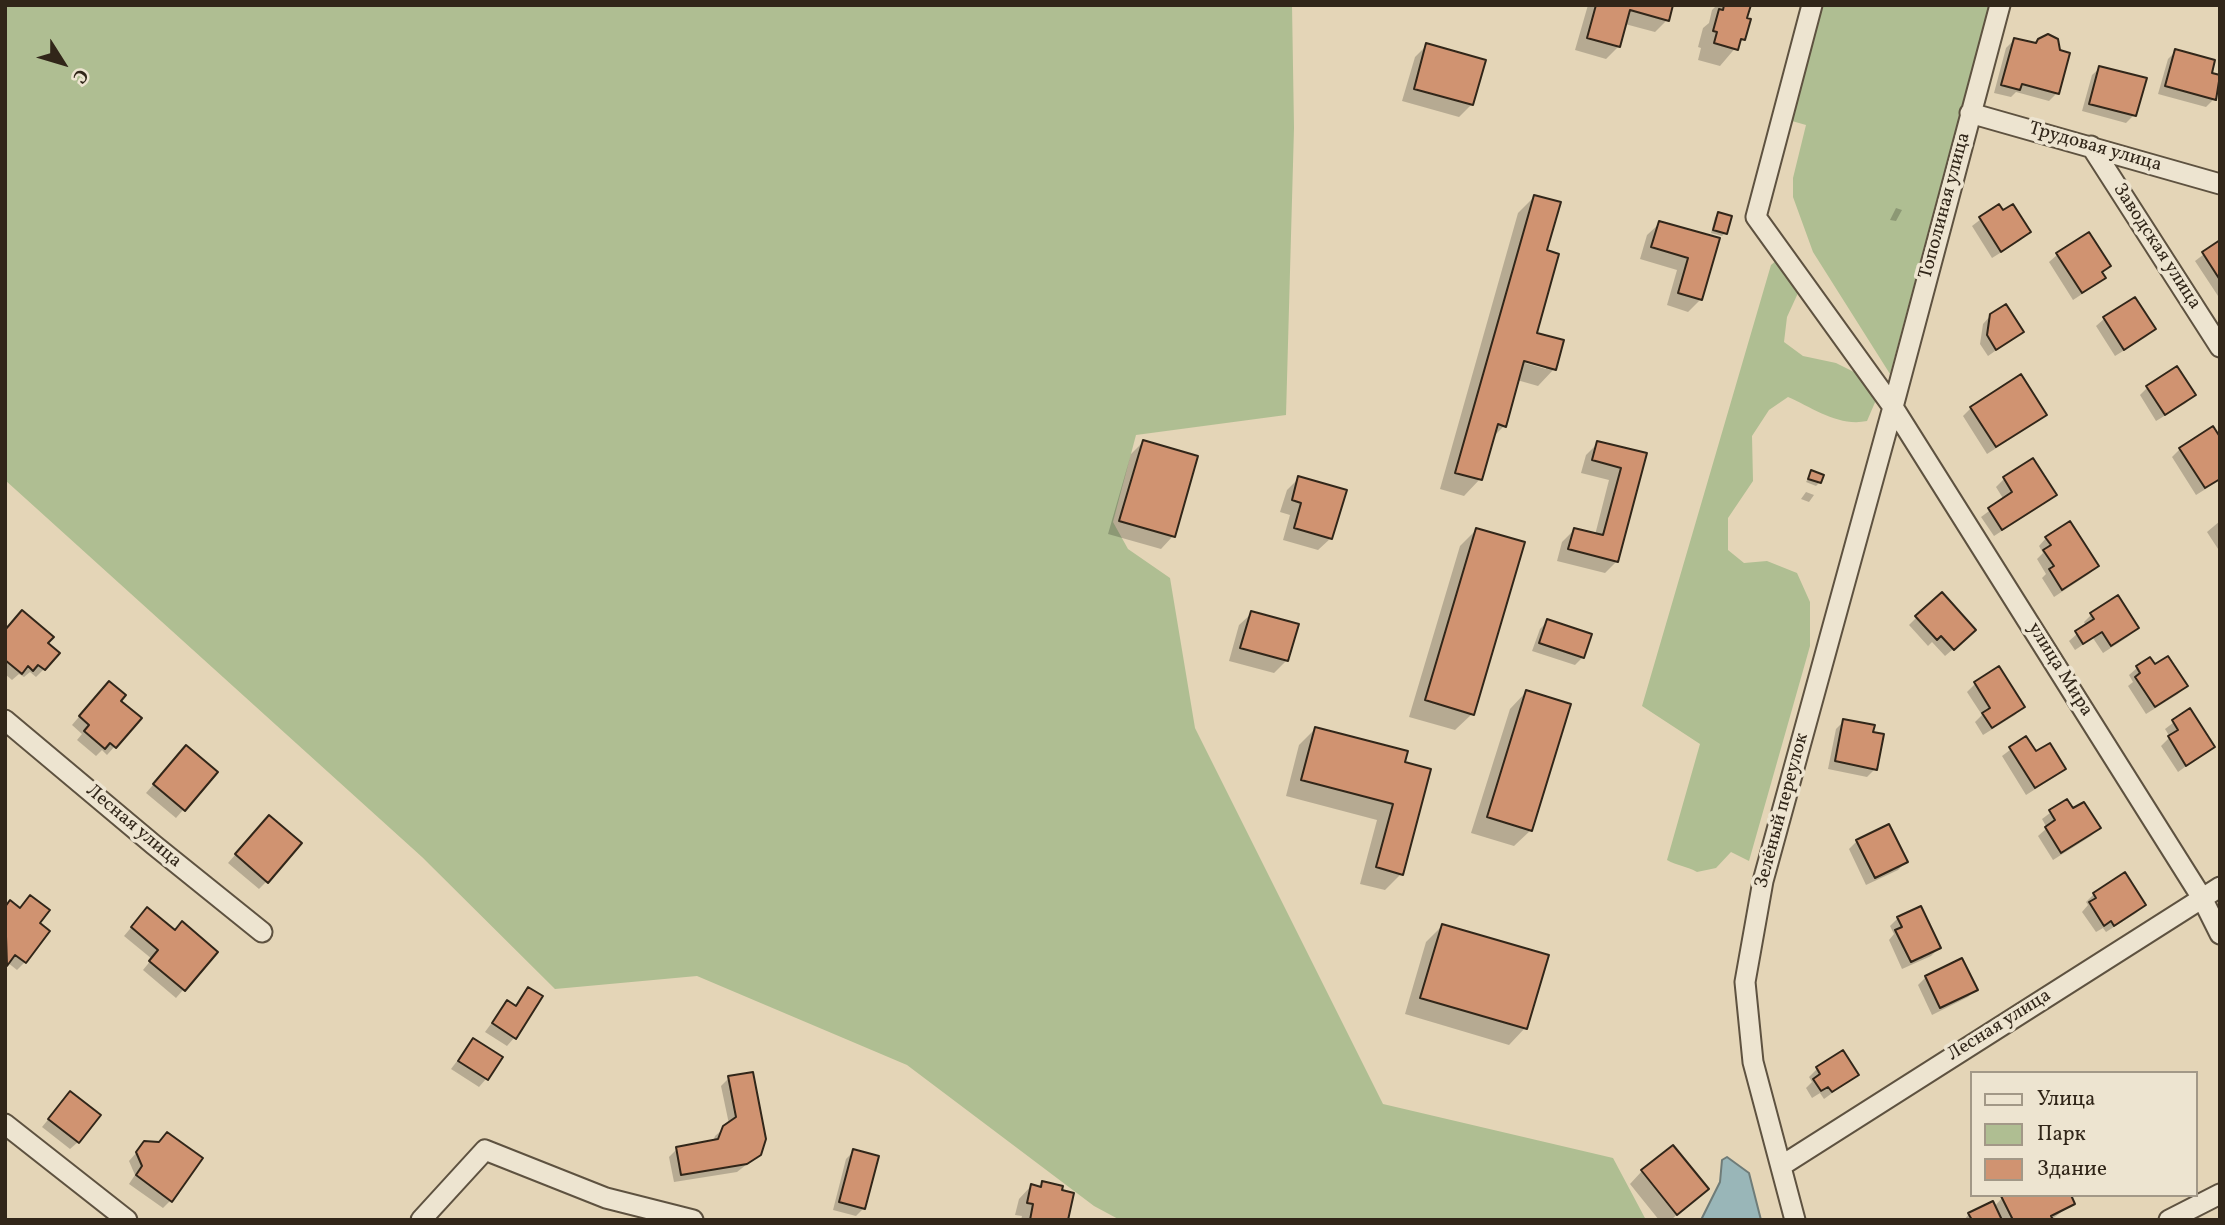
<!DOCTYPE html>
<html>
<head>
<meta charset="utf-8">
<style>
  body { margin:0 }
  #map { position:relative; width:2225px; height:1225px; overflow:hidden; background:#e4d5b7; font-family:Vollkorn,serif }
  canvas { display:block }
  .frame { position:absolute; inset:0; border:7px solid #312619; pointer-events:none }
  .legend { position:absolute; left:1970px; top:1071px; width:228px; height:126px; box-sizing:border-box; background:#ede4d0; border:2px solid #a29887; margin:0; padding:9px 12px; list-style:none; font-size:21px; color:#312619 }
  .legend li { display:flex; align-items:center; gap:14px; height:35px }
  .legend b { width:35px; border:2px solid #a29887 }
  .north { position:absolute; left:28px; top:28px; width:70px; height:70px; -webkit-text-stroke:5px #ede4d0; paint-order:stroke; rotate:127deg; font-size:19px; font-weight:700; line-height:28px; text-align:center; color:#312619 }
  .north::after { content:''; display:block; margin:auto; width:24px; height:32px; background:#312619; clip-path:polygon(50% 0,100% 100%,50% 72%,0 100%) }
</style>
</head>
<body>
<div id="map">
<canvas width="2225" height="1225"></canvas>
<div class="frame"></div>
<ul class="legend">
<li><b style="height:9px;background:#ede4d0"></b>Улица</li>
<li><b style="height:19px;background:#afbe92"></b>Парк</li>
<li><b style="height:19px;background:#d09371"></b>Здание</li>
</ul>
<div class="north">С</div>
</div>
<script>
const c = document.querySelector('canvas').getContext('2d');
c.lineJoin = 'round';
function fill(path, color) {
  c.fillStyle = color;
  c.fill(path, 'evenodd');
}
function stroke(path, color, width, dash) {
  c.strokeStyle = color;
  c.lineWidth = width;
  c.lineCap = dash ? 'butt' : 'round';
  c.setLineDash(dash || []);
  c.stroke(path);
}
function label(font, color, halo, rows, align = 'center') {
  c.font = font + ' Vollkorn,serif';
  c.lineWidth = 7;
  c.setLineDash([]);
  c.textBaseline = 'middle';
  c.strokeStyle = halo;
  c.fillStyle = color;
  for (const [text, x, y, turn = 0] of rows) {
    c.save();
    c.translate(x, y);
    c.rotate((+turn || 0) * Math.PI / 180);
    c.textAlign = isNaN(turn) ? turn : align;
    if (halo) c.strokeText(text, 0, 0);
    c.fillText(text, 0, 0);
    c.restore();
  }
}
fill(new Path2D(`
  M5,5H1292L1294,128L1286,415L1136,435L1113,522L1128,549L1170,578L1195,728L1383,1104L1613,1158L1646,1220H1120L1094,1206L907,1065L697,976L555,989L422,857L5,480Z
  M1823,5H1989L1890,374L1813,252L1793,197V178L1806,125L1792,121Z
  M1777,260L1787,267L1798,293L1787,317L1784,342L1803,356L1836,363L1856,373L1876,400L1867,421C1839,427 1813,408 1788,397L1769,410L1752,436L1753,481L1728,518V550L1744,563L1767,561L1797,573L1810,602V646L1749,861L1731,852L1716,868L1697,872C1687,866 1677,866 1667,860L1700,744L1642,706L1771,265Z`), '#afbe92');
const water = new Path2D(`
  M1727,1157L1749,1173L1761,1220H1701L1720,1182L1722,1160Z`);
fill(water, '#99b6b8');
stroke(water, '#6f7c78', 2);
fill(new Path2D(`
  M1588,5H1671L1667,20L1655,32L1625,24L1618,47L1606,59L1575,50Z
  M1717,5H1749L1743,39L1720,66L1698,60L1701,48L1698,47L1703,28L1709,23L1712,10Z
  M2014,40L2057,93L2049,101L2016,92L2011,97L1994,93L2006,48Z
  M1427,45L1472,104L1459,117L1402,101L1415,57Z
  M2176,51L2210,74L2220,77L2214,99L2206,107L2158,94L2168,59Z
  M2100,68L2134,115L2126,123L2082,111L2092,75Z
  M1534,197L1545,251L1535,334L1554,369L1538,386L1517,380L1504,426L1492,438L1480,479L1464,496L1440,489L1518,213ZM1516,357L1546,365V369L1515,360Z
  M1998,206L2029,232L2021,240L1992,258L1972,226Z
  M1896,208L1902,210L1896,221L1890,220Z
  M1719,214L1725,233L1722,236L1711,233L1715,217Z
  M1660,223L1718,239L1701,299L1688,312L1667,305L1677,270L1640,259L1647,235Z
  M2220,242V299L2195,261Z
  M2057,255L2109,266L2101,274L2104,277L2096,285L2073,300L2049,262Z
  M1991,315L2022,332L1988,356L1980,344L1983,324Z
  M2104,319L2154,329L2146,337L2115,356L2096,326Z
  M2148,387L2193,395L2186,403L2156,421L2140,395Z
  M1971,408L2045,414L2037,422L1987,454L1963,416Z
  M2220,441V480L2196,495L2172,457L2180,449Z
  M1143,442L1196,457L1173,536L1161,549L1108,534L1131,454Z
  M1598,443L1645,455L1617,561L1605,573L1557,561L1562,542L1574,530L1595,535L1609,480L1581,473L1586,455Z
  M2033,460L2055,494L2047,502L1994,536L1981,517L2004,500L1996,487L2004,479Z
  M1812,472L1820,482L1816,486L1806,482Z
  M1299,478L1331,538L1318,550L1283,540L1290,515L1280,512L1287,490Z
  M1806,492L1814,495L1809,502L1801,499Z
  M2220,521V552L2207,532Z
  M1476,530L1472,714L1455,730L1409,717L1460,546Z
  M2046,538L2097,566L2089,574L2054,597L2042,578L2046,574L2037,559L2043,553L2039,546Z
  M1252,613L1286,661L1274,673L1229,661L1239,625Z
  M2091,615L2137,628L2129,636L2103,653L2093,638L2075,650L2069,641L2086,626L2084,622Z
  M1917,617L1966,638L1945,656L1932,642L1928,646L1909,625Z
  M1548,621L1583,657L1575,665L1532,651L1540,629Z
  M5,631L46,644L44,669L36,677L30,672L24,677L19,674L12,680L5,674Z
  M2154,667L2185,686L2178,694L2146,714L2128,686L2133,682L2129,675L2137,668Z
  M1975,684L2023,707L2015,715L1983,735L1975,722L1982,715L1967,692Z
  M101,691L119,701L139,719L107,755L102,750L96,756L77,740L82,734L72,725Z
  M1526,692L1531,830L1514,846L1471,833L1510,709Z
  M2190,710L2213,747L2178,772L2161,746L2170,737L2165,729Z
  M1844,721L1871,733L1875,769L1867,777L1828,769L1836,729Z
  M1315,729L1403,763L1401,874L1385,890L1360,884L1377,820L1286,796L1299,745Z
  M2026,738L2036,754L2064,768L2056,776L2026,795L2002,756Z
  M178,756L215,773L176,818L146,793Z
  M2066,801L2073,811L2099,828L2091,836L2053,860L2038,836L2047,828L2042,819Z
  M261,825L267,881L259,889L228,863Z
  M1857,841L1906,862L1898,870L1866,885L1849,849Z
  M2094,894L2144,905L2136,913L2106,932L2103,928L2096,932L2082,912L2088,905L2086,902Z
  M5,908L37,923L25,962L17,970L7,962L5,965Z
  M140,917L216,952L176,998L143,970L152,959L124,936Z
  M1898,918L1939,948L1931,956L1902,969L1889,940L1894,934L1890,926Z
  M1442,926L1525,1028L1509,1045L1405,1014L1426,942Z
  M1926,977L1975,990L1968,997L1932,1015L1918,985Z
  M528,989L514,1038L507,1046L485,1032L507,1002L514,1007Z
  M473,1040L486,1079L479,1087L451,1069Z
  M1842,1053L1857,1075L1824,1099L1820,1093L1812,1098L1806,1088L1812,1082L1809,1077L1817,1069Z
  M729,1078L760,1154L737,1172L674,1182L669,1157L677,1149L713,1142L715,1136L729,1124L721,1086Z
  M70,1093L78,1142L70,1149L42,1127Z
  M145,1143L171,1200L163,1208L129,1184L135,1175L129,1161Z
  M854,1151L864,1208L856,1216L833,1210L846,1159Z
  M1642,1171L1706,1189L1671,1220H1659L1630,1184Z
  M1043,1182L1066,1220H1021L1022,1216L1015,1215L1019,1199L1031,1186L1037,1188Z
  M2002,1198L2073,1203L2051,1220H1964L1969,1214L1994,1207Z`), '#0003');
const building = new Path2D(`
  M1596,5H1673L1669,21L1630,10L1620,47L1587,38Z
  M1724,5H1751L1747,18L1751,19L1745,40L1741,39L1738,50L1714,43L1717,32L1713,31L1719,9L1723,10Z
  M2048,34L2058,39L2060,50L2070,53L2059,94L2022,84L2020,90L2001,85L2014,38L2036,43L2038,39Z
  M1426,43L1486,60L1473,105L1414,89Z
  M2175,49L2215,60L2212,73L2220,75L2216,100L2165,86Z
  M2099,66L2147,78L2136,116L2089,104Z
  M1534,195L1561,202L1547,250L1559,254L1537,333L1564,340L1556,370L1524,361L1506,427L1498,424L1482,480L1455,473Z
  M1999,204L2003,210L2013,204L2031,232L2001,252L1979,217Z
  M1718,212L1732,216L1727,234L1713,230Z
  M1659,221L1720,238L1702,300L1678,293L1688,258L1651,247Z
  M2089,232L2111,266L2102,272L2106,278L2082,293L2056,253Z
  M2220,240V280L2202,252Z
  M2135,297L2156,329L2124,350L2103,317Z
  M2006,304L2024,332L1996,350L1987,335L1990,314Z
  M2177,366L2196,395L2165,415L2146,386Z
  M2021,374L2047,415L1996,447L1970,407Z
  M2213,426L2220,437V479L2205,488L2179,448Z
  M1143,440L1198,456L1175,537L1119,521Z
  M1597,441L1647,453L1618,562L1568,549L1574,528L1603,535L1621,468L1592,460Z
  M2033,458L2057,495L2002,530L1988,508L2012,492L2003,477Z
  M1811,470L1824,475L1821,483L1808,479Z
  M1298,476L1347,490L1332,539L1294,528L1301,503L1292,500Z
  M2070,521L2099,566L2062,590L2049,569L2054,566L2043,550L2051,545L2045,537Z
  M1476,528L1525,542L1474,715L1425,700Z
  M1942,592L1976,630L1954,650L1941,636L1937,640L1915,616Z
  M2118,595L2139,628L2111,646L2102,632L2083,644L2075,631L2094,619L2090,613Z
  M22,610L54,637L48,643L60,653L45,670L38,665L33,671L28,666L22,674L5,660V630Z
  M1251,611L1299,624L1288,661L1240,648Z
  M1547,619L1592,634L1584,658L1539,643Z
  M2168,656L2188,686L2155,707L2135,677L2140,673L2136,666L2150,657L2155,664Z
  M1999,666L2025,707L1992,728L1982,713L1990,708L1974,682Z
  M109,681L126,695L121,701L142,718L116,748L110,743L105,749L84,731L89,725L79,716Z
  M1526,690L1571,704L1532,831L1487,817Z
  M2190,708L2215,747L2186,766L2168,736L2178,730L2172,720Z
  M1843,719L1875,725L1873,732L1884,734L1877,770L1835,761Z
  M1315,727L1408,751L1405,762L1431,769L1403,875L1376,867L1393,804L1301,780Z
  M2026,736L2036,751L2050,743L2066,769L2035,788L2009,747Z
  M186,745L218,772L185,811L153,784Z
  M2067,799L2073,808L2084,802L2101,828L2061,853L2045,827L2055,820L2049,810Z
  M269,815L302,843L268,883L235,854Z
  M1889,824L1908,862L1875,878L1856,840Z
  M2125,872L2146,905L2114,926L2111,921L2104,926L2089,902L2096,898L2093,893Z
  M30,895L50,910L40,923L50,931L26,963L15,955L7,966L5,907L10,900L20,908Z
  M1921,906L1941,948L1911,962L1895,930L1902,927L1897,917Z
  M147,907L175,930L182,921L218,952L185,991L149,961L158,950L131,927Z
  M1442,924L1549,955L1527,1029L1420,998Z
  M1962,958L1978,990L1940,1008L1925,976Z
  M528,987L543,996L516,1039L492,1023L507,1000L516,1006Z
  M473,1038L503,1057L488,1080L458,1061Z
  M1843,1050L1859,1075L1832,1092L1828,1087L1821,1091L1813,1079L1820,1074L1816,1067Z
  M753,1072L766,1139L761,1155L747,1164L681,1175L676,1147L718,1139L723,1126L736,1117L728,1076Z
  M70,1091L101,1115L79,1143L48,1119Z
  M167,1132L203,1158L172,1202L136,1175L142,1166L136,1152L144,1141L159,1142Z
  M1673,1145L1709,1189L1677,1215L1641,1170Z
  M853,1149L879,1156L865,1209L839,1202Z
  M1042,1181L1063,1186L1062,1190L1074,1193L1068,1220H1030L1033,1204L1027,1203L1031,1184L1041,1187Z
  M2003,1195H2071L2075,1204L2051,1216L2053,1220H2013L2001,1196Z
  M1993,1201L2002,1220H1972L1968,1213Z`);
fill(building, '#d09371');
stroke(building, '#312619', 2);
const minor = new Path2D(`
  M1812,5L1756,217L1893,407L2202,898L2220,934
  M1970,113L2220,184
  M2091,146L2220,347
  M5,720L154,845L262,932
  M5,1124L127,1220
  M1781,1166L2220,887
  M421,1220L485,1150L606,1198L693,1220
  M1795,1220L1753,1062L1745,982L1763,881L1893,407L2000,5
  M2169,1220L2220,1194`);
stroke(minor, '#5e5240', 23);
stroke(minor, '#ede4d0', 19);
label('19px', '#312619', '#ede4d0', [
  ["Трудовая улица",2095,148,16],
  ["Тополиная улица",1946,206,-75],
  ["Заводская улица",2156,247,57],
  ["улица Мира",2059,670,58],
  ["Зелёный переулок",1783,811,-75],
  ["Лесная улица",133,827,40],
  ["Лесная улица",2000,1026,-32]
]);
</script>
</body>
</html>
